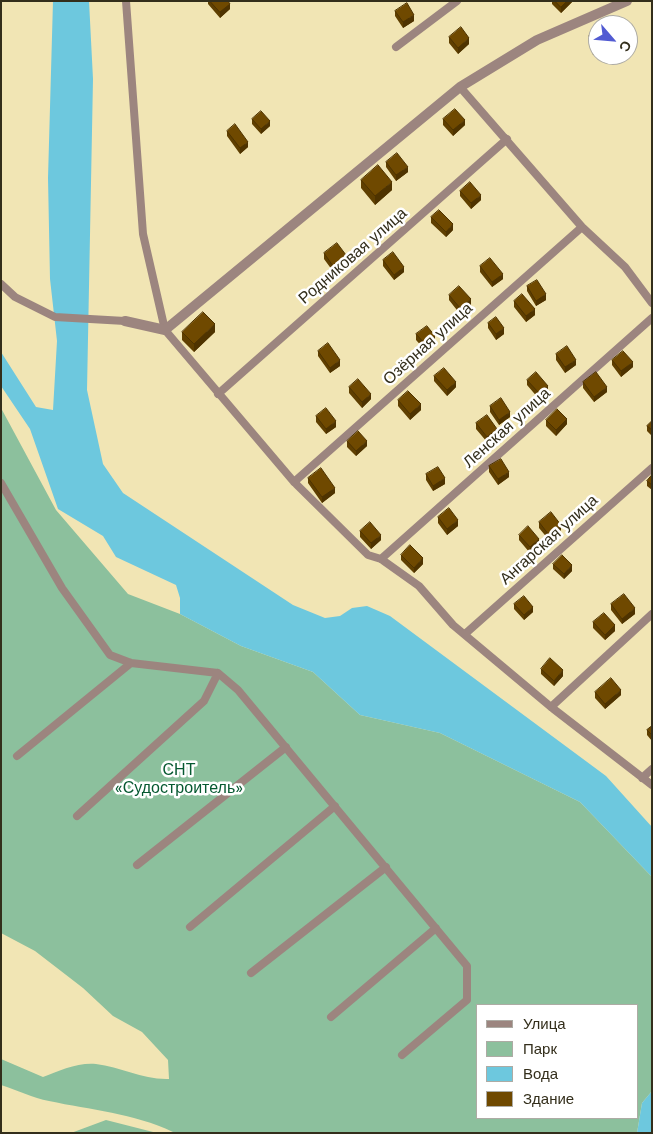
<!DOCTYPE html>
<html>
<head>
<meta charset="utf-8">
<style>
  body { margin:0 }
  #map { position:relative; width:653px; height:1134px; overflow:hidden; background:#f1e5b4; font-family:"Work Sans",sans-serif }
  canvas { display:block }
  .frame { position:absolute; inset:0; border:2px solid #332e1b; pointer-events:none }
  .legend { position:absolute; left:476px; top:1004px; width:162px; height:115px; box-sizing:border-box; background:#fff; border:1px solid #adaba4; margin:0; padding:6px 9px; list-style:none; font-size:15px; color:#332e1b }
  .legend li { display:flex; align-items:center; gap:10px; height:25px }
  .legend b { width:25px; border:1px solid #adaba4 }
  .north { position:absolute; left:588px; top:15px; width:50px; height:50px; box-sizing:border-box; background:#fff; border:1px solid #adaba4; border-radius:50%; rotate:117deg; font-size:14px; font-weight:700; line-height:20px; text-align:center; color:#332e1b }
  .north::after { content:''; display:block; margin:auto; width:18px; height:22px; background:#525bd2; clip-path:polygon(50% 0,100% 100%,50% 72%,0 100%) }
</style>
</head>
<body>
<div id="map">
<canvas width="653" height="1134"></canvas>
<div class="frame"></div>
<ul class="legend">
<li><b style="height:6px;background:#9c857f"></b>Улица</li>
<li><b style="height:14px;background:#8cc09d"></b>Парк</li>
<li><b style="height:14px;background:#6dc8de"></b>Вода</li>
<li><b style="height:14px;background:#6f4900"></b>Здание</li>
</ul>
<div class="north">С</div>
</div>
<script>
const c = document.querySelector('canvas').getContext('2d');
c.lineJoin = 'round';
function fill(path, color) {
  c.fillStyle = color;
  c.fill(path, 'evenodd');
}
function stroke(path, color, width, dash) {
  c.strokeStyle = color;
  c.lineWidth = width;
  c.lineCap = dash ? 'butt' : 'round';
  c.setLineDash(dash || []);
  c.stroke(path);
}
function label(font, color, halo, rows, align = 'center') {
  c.font = font + ' "Work Sans",sans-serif';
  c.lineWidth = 5;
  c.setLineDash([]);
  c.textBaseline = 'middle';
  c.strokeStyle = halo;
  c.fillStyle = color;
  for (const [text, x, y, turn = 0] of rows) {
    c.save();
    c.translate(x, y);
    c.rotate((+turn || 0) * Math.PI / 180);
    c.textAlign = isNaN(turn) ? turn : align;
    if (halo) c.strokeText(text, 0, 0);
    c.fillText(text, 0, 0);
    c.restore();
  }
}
fill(new Path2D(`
  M1,408L56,510L128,594L180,614L241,646L313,672L360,715L440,733L580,802L652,877V1091L642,1103L637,1133H172L173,1132C133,1113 91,1110 49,1101C33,1098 17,1090 1,1085V1059L43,1077C58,1071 79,1062 96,1064C121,1067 143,1080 169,1079L168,1060L142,1032L113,1016L83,988L35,951L1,933ZM477,1005H637V1118H477Z
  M106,1120L157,1133H71Z`), '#8cc09d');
fill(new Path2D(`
  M53,1H89L93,79L87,390L103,464L123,493L293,605L325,618L340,616L352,608L367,606L390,616L606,776L652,827V877L580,802L440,733L360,715L313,672L241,646L180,614V598L176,585L116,557L103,536L58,509L30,429L1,386V352L36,407L53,410L57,341L50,279L48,178Z
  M652,1091V1133H637L642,1103Z`), '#6dc8de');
stroke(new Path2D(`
  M126,1L143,234L165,330L294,482L368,555L381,559L419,586L453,625L551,707L652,785
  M396,47L457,1
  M460,87L582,227L625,267L652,303
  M1,284L15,297L55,317L125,321
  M218,394L507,139
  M294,482L582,227
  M1,483L62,588L110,655L131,663L218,673L238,690L467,966V1000L402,1055
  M381,559L652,318
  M465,634L652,468
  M551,707L652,614
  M17,756L131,663
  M642,778L652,769
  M77,816L204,701L218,673
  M137,865L286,747
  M190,927L335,806
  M251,973L386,867
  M331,1017L436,928`), '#9c857f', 8);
stroke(new Path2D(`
  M125,321L165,330L460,87L537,40L627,1`), '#9c857f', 10);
fill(new Path2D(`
  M208,1H228L230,9L220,18L208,4Z
  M552,1H573L561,13L552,4Z
  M395,11L414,21L403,28L395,16Z
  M598,33L593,55L589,42V36Z
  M449,37L469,44L458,54L449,43Z
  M252,119L270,126L261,134L252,124Z
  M443,119L465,125L453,136L443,125Z
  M227,131L248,147L240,154L227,136Z
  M386,162L408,172L396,181L386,167Z
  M361,180L392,190L375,205L361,188Z
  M460,191L481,200L471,209L460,196Z
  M431,217L453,230L446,237L431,223Z
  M324,253L349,264L335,274L324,259Z
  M383,260L404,272L394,280L383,266Z
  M480,266L503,279L492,287L480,272Z
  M527,286L546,300L536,306L527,291Z
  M449,295L471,305L460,314L449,300Z
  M514,301L535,315L526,322L514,307Z
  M488,323L504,334L496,340L488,328Z
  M182,332H215L194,352L182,340Z
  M416,334L435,341L425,350L416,340Z
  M318,351L340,366L330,373L318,356Z
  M556,354L576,365L565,373L556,360Z
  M612,360L633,367L621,377L612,365Z
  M434,376L456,387L447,396L434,381Z
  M527,380L548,391L539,399L527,385Z
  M583,382L607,392L594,402L583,388Z
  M349,387L371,399L362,408L349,393Z
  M398,400L421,410L410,420L398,406Z
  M490,406L510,417L499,425L490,412Z
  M316,416L336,427L326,434L316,422Z
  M546,420L567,424L556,436L546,426Z
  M652,421V436L647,431V426Z
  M476,423L497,435L487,442L476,429Z
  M347,441L367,446L356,456L347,447Z
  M489,466L509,477L498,485L489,472Z
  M426,474L445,484L433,491L426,480Z
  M652,475V490L647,486V481Z
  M308,478L335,493L322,503L308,483Z
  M438,517L458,526L447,535L438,523Z
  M539,522L561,530L549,540L539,528Z
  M360,531L381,540L371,549L360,537Z
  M519,535L539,544L530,553L519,540Z
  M401,555L423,564L414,573L401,560Z
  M553,564L572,571L564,579L553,569Z
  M514,604L533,612L524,620L514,609Z
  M611,604L635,614L622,624L611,610Z
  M593,622L615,631L605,640L593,628Z
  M541,669L563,676L554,686L541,674Z
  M595,692L621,695L605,709L595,698Z
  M652,726V741L647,735V730Z`), '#5f3f00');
fill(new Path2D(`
  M567,1H573L561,13V7Z
  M230,4V9L220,18V12Z
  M414,15V21L403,28V22Z
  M469,38V44L458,54V48Z
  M598,47V53L593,55V49Z
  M465,120V125L453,136V130Z
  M270,121V126L261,134V129Z
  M248,142V147L240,154V148Z
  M408,167V172L396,181V175Z
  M392,182V190L375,205V196Z
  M481,195V200L471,209V203Z
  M453,224V230L446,237V232Z
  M349,259V264L335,274V269Z
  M404,267V272L394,280V275Z
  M503,274V279L492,287V282Z
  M546,294V300L536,306V301Z
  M471,299V305L460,314V308Z
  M535,309V315L526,322V316Z
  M215,324V332L194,352V344Z
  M504,328V334L496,340V334Z
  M435,336V341L425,350V344Z
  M340,360V366L330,373V368Z
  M576,360V365L565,373V367Z
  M633,362V367L621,377V371Z
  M456,382V387L447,396V390Z
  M548,386V391L539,399V393Z
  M607,387V392L594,402V397Z
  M371,394V399L362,408V402Z
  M421,404V410L410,420V414Z
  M510,412V417L499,425V420Z
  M567,419V424L556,436V430Z
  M336,421V427L326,434V429Z
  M497,429V435L487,442V437Z
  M367,441V446L356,456V451Z
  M509,472V477L498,485V479Z
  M445,478V484L433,491V486Z
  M335,488V493L322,503V497Z
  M458,520V526L447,535V529Z
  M561,525V530L549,540V535Z
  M381,535V540L371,549V543Z
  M539,539V544L530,553V547Z
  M423,558V564L414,573V568Z
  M572,565V571L564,579V574Z
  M533,607V612L524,620V615Z
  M635,608V614L622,624V619Z
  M615,625V631L605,640V635Z
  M563,670V676L554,686V681Z
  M621,690V695L605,709V704Z`), '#4e3300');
const building = new Path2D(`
  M210,1H228L230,4L220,12Z
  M555,1H567L561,7Z
  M407,3L414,15L403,22L395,11Z
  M461,27L469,38L458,48L449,37Z
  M598,33V47L593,49L589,36Z
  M455,109L465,120L453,130L443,119Z
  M261,111L270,121L261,129L252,119Z
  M235,124L248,142L240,148L227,131Z
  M397,153L408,167L396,175L386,162Z
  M378,165L392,182L375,196L361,180Z
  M470,182L481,195L471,203L460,191Z
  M439,210L453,224L446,232L431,217Z
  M337,243L349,259L335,269L324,253Z
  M393,252L404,267L394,275L383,260Z
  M490,258L503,274L492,282L480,266Z
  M537,280L546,294L536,301L527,286Z
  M459,286L471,299L460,308L449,295Z
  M522,294L535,309L526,316L514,301Z
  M203,312L215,324L194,344L182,332Z
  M496,317L504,328L496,334L488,323Z
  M427,326L435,336L425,344L416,334Z
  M328,343L340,360L330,368L318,351Z
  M567,346L576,360L565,367L556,354Z
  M623,351L633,362L621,371L612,360Z
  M444,368L456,382L447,390L434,376Z
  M536,372L548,386L539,393L527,380Z
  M596,372L607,387L594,397L583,382Z
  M358,379L371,394L362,402L349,387Z
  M408,391L421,404L410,414L398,400Z
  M501,398L510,412L499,420L490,406Z
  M326,408L336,421L326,429L316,416Z
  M557,409L567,419L556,430L546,420Z
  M487,415L497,429L487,437L476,423Z
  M652,421V430L647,426Z
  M358,431L367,441L356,451L347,441Z
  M501,459L509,472L498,479L489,466Z
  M438,467L445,478L433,486L426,474Z
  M321,468L335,488L322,497L308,478Z
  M652,475V485L647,481Z
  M449,508L458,520L447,529L438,517Z
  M551,512L561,525L549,535L539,522Z
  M370,522L381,535L371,543L360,531Z
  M528,526L539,539L530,547L519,535Z
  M410,545L423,558L414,568L401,555Z
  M562,555L572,565L564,574L553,564Z
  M624,594L635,608L622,619L611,604Z
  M524,596L533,607L524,615L514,604Z
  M604,613L615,625L605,635L593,622Z
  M550,658L563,670L554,681L541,669Z
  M611,678L621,690L605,704L595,692Z
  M652,726V735L647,730Z`);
fill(building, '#6f4900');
stroke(building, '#4e3300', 1);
label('16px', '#332e1b', '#fff', [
  ["Родниковая улица",353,256,-41],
  ["Озёрная улица",428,344,-42],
  ["Ленская улица",507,428,-42],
  ["Ангарская улица",549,540,-42]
]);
label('16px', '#065931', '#fff', [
  ["СНТ",179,770],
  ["«Судостроитель»",179,788]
]);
</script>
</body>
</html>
